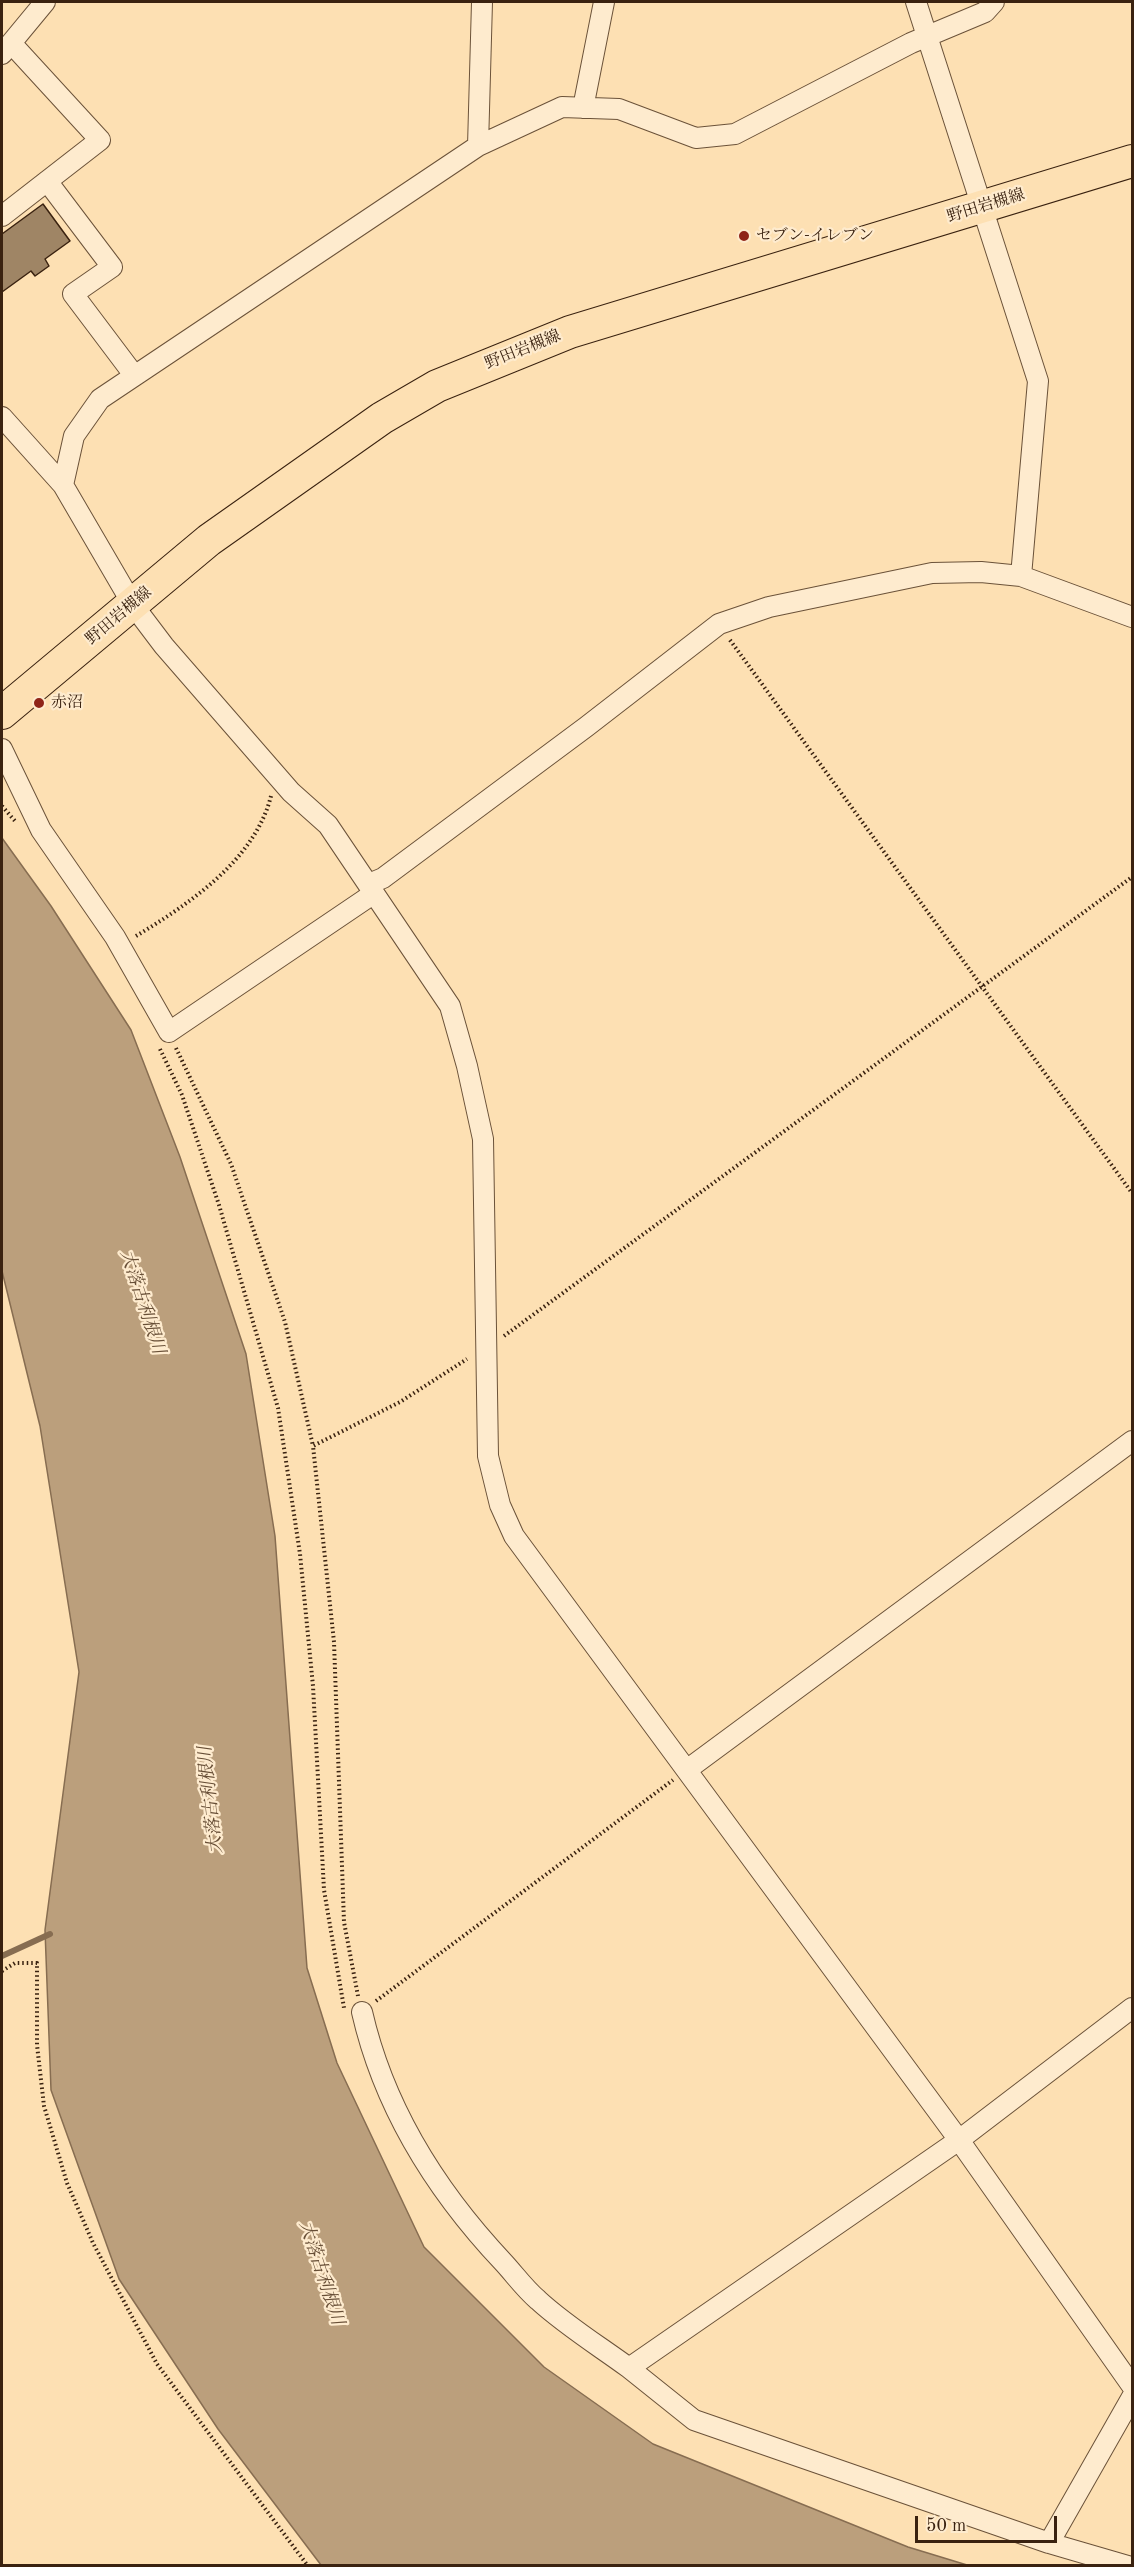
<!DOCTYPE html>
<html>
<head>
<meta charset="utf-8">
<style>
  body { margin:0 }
  #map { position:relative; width:1134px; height:2567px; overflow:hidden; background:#fde0b3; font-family:"Old Standard TT",serif }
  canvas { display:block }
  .frame { position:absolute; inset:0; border:3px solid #3a2210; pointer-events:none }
  .scale { position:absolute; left:915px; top:2516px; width:142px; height:27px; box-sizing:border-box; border:3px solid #3a2210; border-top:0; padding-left:8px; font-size:18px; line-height:21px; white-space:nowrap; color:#3a2210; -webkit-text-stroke:4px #feebce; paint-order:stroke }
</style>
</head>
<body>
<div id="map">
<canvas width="1134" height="2567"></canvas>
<div class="frame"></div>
<div class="scale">50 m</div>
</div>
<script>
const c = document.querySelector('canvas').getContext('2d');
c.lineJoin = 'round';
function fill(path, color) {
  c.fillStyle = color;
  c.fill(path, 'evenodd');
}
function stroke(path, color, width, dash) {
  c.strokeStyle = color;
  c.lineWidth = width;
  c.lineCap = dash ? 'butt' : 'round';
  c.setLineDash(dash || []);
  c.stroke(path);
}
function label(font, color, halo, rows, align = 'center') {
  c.font = font + ' "Old Standard TT","Noto Serif JP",serif';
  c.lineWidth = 4.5;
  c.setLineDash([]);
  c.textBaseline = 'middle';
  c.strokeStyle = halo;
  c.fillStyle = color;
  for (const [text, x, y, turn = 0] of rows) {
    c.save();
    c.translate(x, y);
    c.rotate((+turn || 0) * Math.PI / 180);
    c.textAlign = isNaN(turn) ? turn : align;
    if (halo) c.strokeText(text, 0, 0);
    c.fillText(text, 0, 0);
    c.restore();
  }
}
const water = new Path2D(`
  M2,838L51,906L131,1030L180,1157L246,1354L275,1536L307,1968L337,2063L424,2247L544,2367L653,2444L908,2547L967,2565H321L218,2429L119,2279L51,2090L45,1930L79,1672L40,1426L2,1271Z`);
fill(water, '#bb9f7c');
stroke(water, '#876d51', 1.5);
stroke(new Path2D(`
  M2,1956L50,1934`), '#876d51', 6);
const building = new Path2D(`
  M43,204L70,241L45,259L49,266L35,276L31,271L2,292V234Z`);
fill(building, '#9f8565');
stroke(building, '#3a2210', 1.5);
const minor = new Path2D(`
  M916,2L1038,381L1021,576
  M2,54L45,2
  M583,108L604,2
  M478,146L482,2
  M47,181L112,267L73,294L134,375
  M2,216L100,140L11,43
  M2,417L63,485L133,605L164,646L291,792L328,825L450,1006L467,1066L483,1139L488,1456L500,1505L514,1536L959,2140L1132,2386
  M63,485L74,436L100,399L478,146L562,107L619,109L696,138L735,134L911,43L985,12L994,2
  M2,749L41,830L115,937L169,1032L373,894
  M369,884L383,878L586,727L719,624L769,607L932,573L981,572L1021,576L1132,617
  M688,1769L1132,1441
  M362,2012C384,2108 437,2192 504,2263C515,2275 525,2289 538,2300C565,2325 599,2346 629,2368L959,2140L1132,2008
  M629,2368L694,2420L1049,2543L1128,2566
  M1049,2543L1132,2397`);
const primary = new Path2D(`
  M2,713L209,540L382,418L437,386L570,332L1132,161`);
stroke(minor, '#6b5239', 22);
stroke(primary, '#3a2210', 34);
stroke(new Path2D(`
  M730,640L1132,1193
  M2,806L15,821
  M136,936C189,904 255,860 271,796
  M176,1048L231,1164L285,1322L313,1446
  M160,1049L182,1095L219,1205L278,1408L300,1554L313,1686L324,1890L344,2008
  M504,1336L1132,877
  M2,1971L15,1963H37V2045L44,2106L67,2183L93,2243L157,2364L308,2566
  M358,1996L344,1922L334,1642L313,1446L400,1402L467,1359
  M376,2001L673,1780`), '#3a2210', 4, [1.5, 3]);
stroke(minor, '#feebce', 20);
stroke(primary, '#fde0b3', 32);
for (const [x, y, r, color] of [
  [744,236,6,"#8f2418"],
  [39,703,6,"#8f2418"]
]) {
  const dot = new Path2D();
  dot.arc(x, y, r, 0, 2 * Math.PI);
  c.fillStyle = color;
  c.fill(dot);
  stroke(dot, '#feebce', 2);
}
label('16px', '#3a2210', '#feebce', [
  ["野田岩槻線",986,206,-17],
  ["野田岩槻線",523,350,-22],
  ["野田岩槻線",119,616,-40]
]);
label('16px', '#3a2210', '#feebce', [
  ["セブン-イレブン",756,236],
  ["赤沼",51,703]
], 'left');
label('italic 18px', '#674e36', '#feebce', [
  ["大落古利根川",142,1302,72],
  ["大落古利根川",211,1800,-96],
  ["大落古利根川",321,2273,72]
]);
</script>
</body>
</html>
